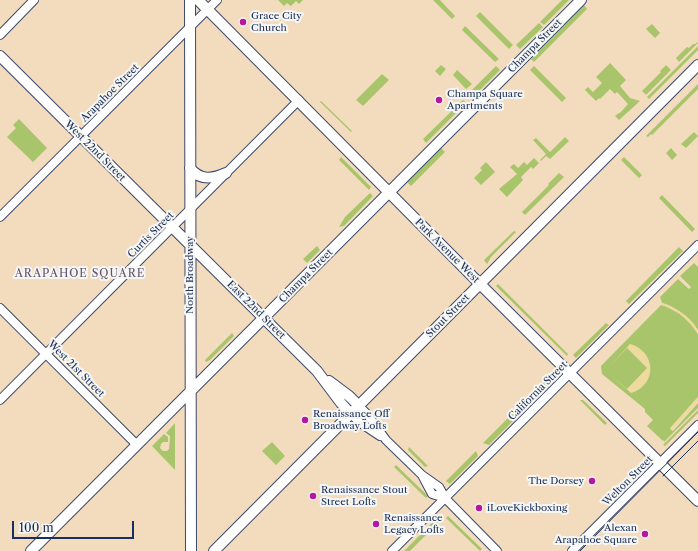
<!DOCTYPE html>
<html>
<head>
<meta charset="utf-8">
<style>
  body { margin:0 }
  #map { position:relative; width:698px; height:551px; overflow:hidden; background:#f3dbbd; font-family:"Libre Caslon Text",serif }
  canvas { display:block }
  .scale { position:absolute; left:12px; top:521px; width:122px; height:18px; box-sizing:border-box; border:2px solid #1b2f5e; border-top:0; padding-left:5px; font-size:12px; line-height:14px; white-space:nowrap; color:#1b2f5e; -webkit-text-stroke:3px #f6f6f2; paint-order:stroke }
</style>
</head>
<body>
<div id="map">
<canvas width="698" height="551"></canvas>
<div class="scale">100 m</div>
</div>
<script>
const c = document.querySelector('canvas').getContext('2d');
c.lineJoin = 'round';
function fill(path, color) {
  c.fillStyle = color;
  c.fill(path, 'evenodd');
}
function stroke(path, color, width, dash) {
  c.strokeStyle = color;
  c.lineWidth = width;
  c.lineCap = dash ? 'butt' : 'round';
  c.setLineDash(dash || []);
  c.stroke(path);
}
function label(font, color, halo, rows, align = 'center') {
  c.font = font + ' "Libre Caslon Text",serif';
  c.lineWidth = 4;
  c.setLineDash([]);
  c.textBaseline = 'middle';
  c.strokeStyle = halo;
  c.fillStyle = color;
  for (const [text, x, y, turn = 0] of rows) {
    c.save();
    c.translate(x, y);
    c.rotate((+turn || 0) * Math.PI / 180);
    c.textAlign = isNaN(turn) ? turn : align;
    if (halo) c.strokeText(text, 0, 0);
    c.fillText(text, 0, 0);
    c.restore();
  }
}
fill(new Path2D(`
  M278,0H303L299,4L296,1L291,6L287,3L284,6Z
  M433,0H440L455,16L452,19Z
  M562,0H569L544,25L540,22Z
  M584,5L587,9L534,62L531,59Z
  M480,12L513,45L509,49L476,16Z
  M539,23L543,27L520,49L516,45Z
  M652,24L660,33L655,38L646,29Z
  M465,26L499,59L495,62L462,30Z
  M698,42V43L679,62L676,58L687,47L689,48L693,44H695Z
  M698,46V50L649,99L647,97Z
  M610,63L626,80L620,86L630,98L640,101L619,120L615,116L619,113H620L628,104L617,92L615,94L610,89L600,99L599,98L596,101L585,90L588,87L593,92L602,83L596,77Z
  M441,65L446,69L440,76L435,71Z
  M666,65L671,70L646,95L642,91L661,72L660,71Z
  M496,66L500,70L473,97L469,93Z
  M534,66L566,98L562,102L530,70Z
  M457,70L472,84L466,89L453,75Z
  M382,74L389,80L363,106L356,100Z
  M698,84V89L652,135L651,134L648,137L646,136Z
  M463,100L466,103L426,143L423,139Z
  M321,101L352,131L351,132L320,102Z
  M19,119L47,148L33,162L7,137L16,128L13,125Z
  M694,132L698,136L686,148L681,144Z
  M565,137L569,141L550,159L546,156L541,161L540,160L546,154L533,140L536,138L550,152Z
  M441,148L445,152L411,186L407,182Z
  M671,148L677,155L672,160L666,153Z
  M341,157L371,187L369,190L339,160Z
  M624,157L642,175L639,178L621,160Z
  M534,158L539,163L533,169L531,167L521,177L523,180L507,197L499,189L517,174L510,167L514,164L518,168L524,162L527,165Z
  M486,162L495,172L481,185L474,178L482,170L480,168Z
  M559,173L564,177L525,215L522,212L549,185L548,184Z
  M370,193L373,196L344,226L339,227L345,217Z
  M662,195L695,229L692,232L659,198Z
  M514,231L516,232L491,257L487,264L484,260Z
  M317,246L320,250L307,263L303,259Z
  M679,247L683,251L629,304L626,301Z
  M694,263L698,267V330C689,318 677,307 662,303L660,297L678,279L689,289L691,287L680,276Z
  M498,284L568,354L567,356L496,286Z
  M661,305L665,306L680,314L690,323L698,334V397L670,429L673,431L698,403V408L664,442V440L663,441L647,426L653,420L645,412V409L602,374L601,366Z
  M606,323L609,325L576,358L573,355Z
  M232,333L234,336L210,360L206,362L205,360Z
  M552,375L555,378L545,389L541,385Z
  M539,387L543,391L489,445L483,443Z
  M580,400H583L607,423L605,425Z
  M698,410V413L665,446L663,445Z
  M175,423V470L152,446L164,434L168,437V442H163L161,444L160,448L163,451H167L169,449L170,436L166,433Z
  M272,442L285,456L276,465L262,451Z
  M409,447L428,466L425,467L408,450Z
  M476,451L478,456L450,484L446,481Z
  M396,465L428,496L426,498L394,467Z
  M440,515L443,518L410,551H404Z
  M448,516L482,549L480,551L446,518Z`), '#a9c56c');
fill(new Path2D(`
  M662,303C674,306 698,321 698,334C689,320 677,309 661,305Z
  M630,344C656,351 658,385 631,393L608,373L627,389L647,368L627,348L608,368Z
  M698,397V402L672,430L670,428Z`), '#eeda9e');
const minor = new Path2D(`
  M0,35L34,0
  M0,217L217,0
  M0,308L137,445
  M0,400L299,100
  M359,406L367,414L386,440L422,475L439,487L445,498L497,551
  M351,414L359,422L380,436
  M423,477L432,494L445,498
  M392,551L698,245
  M572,551L698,425`);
const major = new Path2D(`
  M190,0L191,551
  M198,0L480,284L698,501
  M0,56L317,371L341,403L351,414
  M190,168C200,181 213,179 226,173
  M329,381L349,396L359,406
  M31,551L581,0
  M214,551L698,65`);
stroke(minor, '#3b496c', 10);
stroke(major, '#3b496c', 12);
stroke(minor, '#fff', 8);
stroke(major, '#fff', 10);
stroke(new Path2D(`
  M663,476L698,441
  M580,551L698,432`), '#1b2f5e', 1);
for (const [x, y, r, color] of [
  [243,22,4,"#b5179e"],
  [439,100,4,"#b5179e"],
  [305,420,4,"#b5179e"],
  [592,481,4,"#b5179e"],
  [313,496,4,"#b5179e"],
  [479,508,4,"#b5179e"],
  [376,524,4,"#b5179e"],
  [645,534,4,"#b5179e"]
]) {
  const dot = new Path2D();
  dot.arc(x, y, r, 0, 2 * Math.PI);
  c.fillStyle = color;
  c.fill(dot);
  stroke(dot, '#f6f6f2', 1.5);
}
label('10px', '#1b2f5e', '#f6f6f2', [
  ["Grace City",251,16],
  ["Church",251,28],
  ["Champa Square",447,94],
  ["Apartments",447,106],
  ["Renaissance Off",313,414],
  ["Broadway Lofts",313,426],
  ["The Dorsey",584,481,"right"],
  ["Renaissance Stout",321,490],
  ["Street Lofts",321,502],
  ["iLoveKickboxing",487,508],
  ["Renaissance",384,518],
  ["Legacy Lofts",384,530],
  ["Alexan",637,528,"right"],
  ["Arapahoe Square",637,540,"right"]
], 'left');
label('10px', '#1b2f5e', '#f6f6f2', [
  ["Champa Street",535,46,-45],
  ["Arapahoe Street",110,93,-45],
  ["West 22nd Street",95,151,45],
  ["Curtis Street",151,235,-45],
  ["Park Avenue West",447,251,45],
  ["North Broadway",190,275,-90],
  ["Champa Street",306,276,-45],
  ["East 22nd Street",256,310,45],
  ["Stout Street",448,316,-45],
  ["West 21st Street",76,369,45],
  ["California Street",538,391,-45],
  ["Welton Street",628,481,-45]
]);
c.letterSpacing = '1px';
label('11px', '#625472', '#f6f6f2', [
  ["ARAPAHOE SQUARE",80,274]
]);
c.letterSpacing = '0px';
</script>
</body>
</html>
